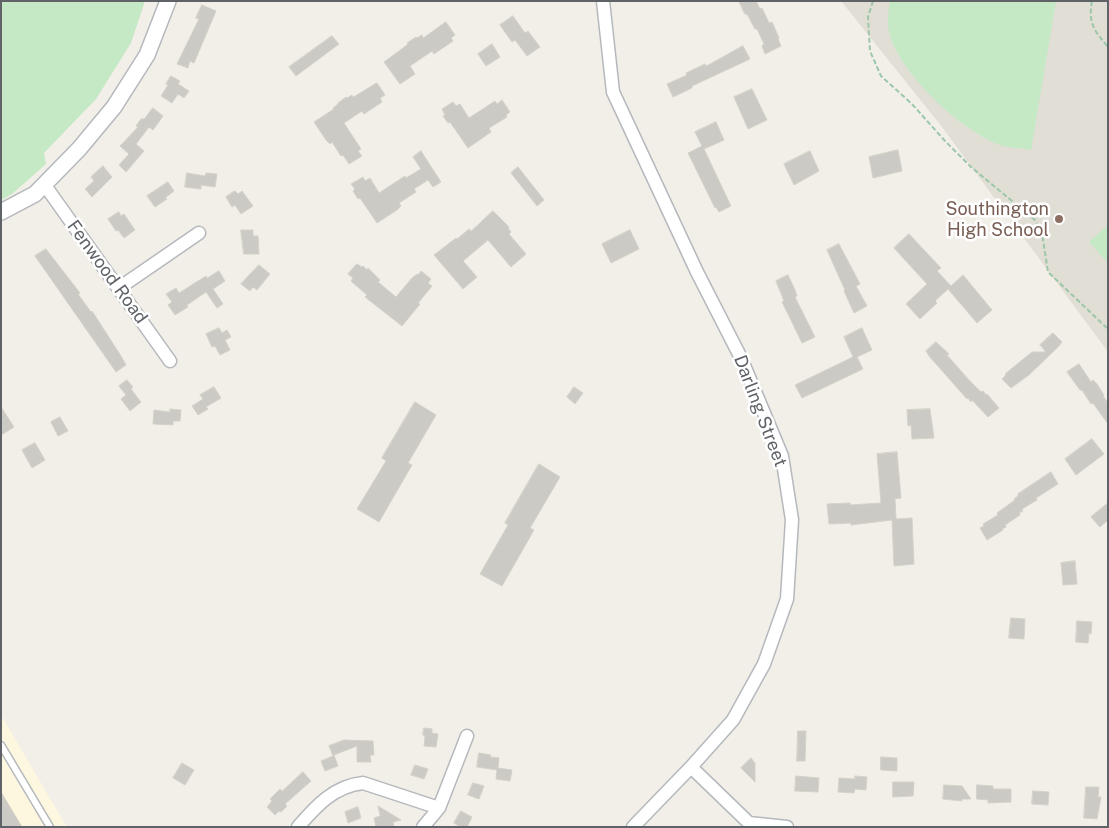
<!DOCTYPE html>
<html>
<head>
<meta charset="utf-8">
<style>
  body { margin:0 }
  #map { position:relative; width:1109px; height:828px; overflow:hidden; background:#f1efe8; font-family:"Public Sans",sans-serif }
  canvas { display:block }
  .frame { position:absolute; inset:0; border:2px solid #5f6368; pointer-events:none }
</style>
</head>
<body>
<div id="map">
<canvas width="1109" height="828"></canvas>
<div class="frame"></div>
</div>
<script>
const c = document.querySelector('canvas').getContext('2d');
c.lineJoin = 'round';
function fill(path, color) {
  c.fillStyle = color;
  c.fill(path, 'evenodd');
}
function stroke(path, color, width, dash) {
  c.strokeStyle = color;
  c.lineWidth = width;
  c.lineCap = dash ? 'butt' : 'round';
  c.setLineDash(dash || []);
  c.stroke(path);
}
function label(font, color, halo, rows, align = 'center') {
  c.font = font + ' "Public Sans",sans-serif';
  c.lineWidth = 5;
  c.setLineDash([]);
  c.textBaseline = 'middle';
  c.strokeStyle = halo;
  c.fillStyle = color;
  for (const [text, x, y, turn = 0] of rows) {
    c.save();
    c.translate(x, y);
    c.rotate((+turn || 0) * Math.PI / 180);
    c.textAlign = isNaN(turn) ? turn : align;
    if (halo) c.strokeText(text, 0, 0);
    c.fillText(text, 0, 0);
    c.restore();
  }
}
fill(new Path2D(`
  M1,715L65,824L67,827H1Z`), '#fef7e0');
fill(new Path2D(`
  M841,1H1108V352L942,127Z`), '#e1ded6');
fill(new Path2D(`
  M1,1H145L131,43L96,99L44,153L46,164L12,194L1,200Z
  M890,1H1056L1031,150C1021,148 1010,148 1000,145C960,130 903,76 890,36C887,26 888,11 890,1Z
  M1108,225V263L1089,242Z`), '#c5e8c5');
const building = new Path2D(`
  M739,1H756L760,9L762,8L769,23L772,22L779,38L778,39L781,46L765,54L762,46L764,44L757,29H755L747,14H745Z
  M202,5L216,11L194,63L190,61L188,68L177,64L199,19L196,18Z
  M513,16L525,33L528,31L540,47L527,56L515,40L512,42L500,25Z
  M446,22L455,35L451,38L453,41L434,54L432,51L410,66L415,74L400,84L384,62L403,48L408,44L407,43L416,37L417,38L422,35L423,38Z
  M332,36L339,44L296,76L289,67Z
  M492,44L500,57L486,66L478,54Z
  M743,46L750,59L692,86V88L673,97L667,84L687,75L686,73L705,64L706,66Z
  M171,76L180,81L178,84L189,91L184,98L178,94L172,103L161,96L168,85L166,84Z
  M377,83L385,95L380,98L382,102L364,114L362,111L344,123L361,149L358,151L362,156L349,164L343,155L341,156L332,142L330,144L326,140L314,122L334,109L333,108L338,104V103L346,97L347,98L352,95L353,97Z
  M752,89L767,120L748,129L734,97Z
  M502,100L510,112L506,115L507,117L489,128L491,132L468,148L450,122L448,123L443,116L445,115L442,109L453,102L456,106L460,104L469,118L495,101L497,104Z
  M153,108L163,116L153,130L149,127L136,144L144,151L126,172L119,165L129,154L120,146L138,127L136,126L141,119H144Z
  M716,122L724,140L704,149L731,206L719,212L716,207L715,208L688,153L702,146L695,132Z
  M898,150L902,171L873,178L869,157Z
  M421,151L441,182L433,187L428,180L414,189L416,192L399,203L401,206L397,210L377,223L360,198L358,199L353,191L355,189L351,184L363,177L365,181L370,178L379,193L405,176L406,178L421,169L413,157Z
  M810,151L819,171L794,185L784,164Z
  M103,166L112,177L92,197L85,189L94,181L91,177Z
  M518,167L544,200L537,206L511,173Z
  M187,173L205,176L206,173L217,174L215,187L201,185V189L185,187Z
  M168,182L174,191L165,198L167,199L155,207L147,196Z
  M235,191L238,194L242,191L253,206L241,214L235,205L232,207L226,197Z
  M493,211L509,227L508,228L511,232L509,234L526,254L511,267L488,240L463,261L477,277L463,289L434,255L456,238L457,239L469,229L471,231Z
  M119,212L121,216L124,214L135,230L124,238L118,230L116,231L108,219Z
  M241,230H253V236H258L259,254H244Z
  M630,230L639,249L611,263L602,244Z
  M909,234L941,268L937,271L951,286L963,275L992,310L977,323L948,289L935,301L937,303L920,319L906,304L927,284L894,248Z
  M839,244L860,284L856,286L867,306L854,313L844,291L845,290L827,250Z
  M46,249L80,293L78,294L91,312L92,311L121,356L126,365L116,372L35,256Z
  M357,264L362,267L363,266L367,270L368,268L380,280L378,282L396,297L412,278L417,274L418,275L421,271L431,279L428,283L432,286L418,303L420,304L402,326L365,297L367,295L351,281L353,278L348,274Z
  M259,265L270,274L257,290L253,287L250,291L241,284Z
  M219,271L225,281L213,289L223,304L217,308L206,292L187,305L188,307L175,315L168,305L172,302L166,294L176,288L179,293L206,276L207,278Z
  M788,275L795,290L797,296L795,297L815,337L802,343L785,308L782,302L784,301L776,281Z
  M219,328L222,333L227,330L231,337L225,340L230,350L220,355L215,346L212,347L206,334Z
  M862,328L872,350L857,357L863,369L802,398L795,385L853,357L844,337Z
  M1053,333L1062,342L1059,346L1029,375L1011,388L1002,379L1006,375L1005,374L1032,352H1046L1040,345Z
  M936,342L949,354L947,355L969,380L981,392L983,391L986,395L987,394L999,408L988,417L972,400L971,402L968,398L967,399L929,356L926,351Z
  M1079,364L1091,382L1093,380L1097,384L1104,395L1103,396L1108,403V424L1093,403L1091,404L1082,390H1080L1067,372Z
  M127,380L133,387L131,389L141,402L130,411L121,399L126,395L119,386Z
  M214,387L221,398L206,407L208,409L198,415L192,406L203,399L200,395Z
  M574,387L583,393L575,404L567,397Z
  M415,402L436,415L408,463L412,465L379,522L357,509L386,461L382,458Z
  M1,407L14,427L1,435Z
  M170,409L181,410L180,421H173V425L153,424L154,410L170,412Z
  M930,409L934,438L912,439L911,425L908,426L907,410Z
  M60,417L68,431L58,436L51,422Z
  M1092,439L1104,454L1076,475L1065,459Z
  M35,443L45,460L32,468L22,450Z
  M897,452L901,498L895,499L896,519L912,518L914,564L894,566L892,520L851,525V523L829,524L827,504L850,503V505L881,503L877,454Z
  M539,464L560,477L530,528L534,530L502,586L480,574L508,525L505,523Z
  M1051,472L1058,484L1036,498L1037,500L1022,509L1023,511L1019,513L1020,515L1005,525L1006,527L1002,529L1003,530L987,540L980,528L984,526L983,524L998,515L997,513L1015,500L1014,499L1018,496V494Z
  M1108,503V520L1100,527L1091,517Z
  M1075,561L1077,584L1063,585L1061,563Z
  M1011,618L1025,619L1024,639L1009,638Z
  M1077,621L1092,622L1091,634L1089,633L1088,643L1076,642Z
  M424,728L432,729V733L438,734L436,747L424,746L425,736L423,735Z
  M798,731H806L805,761H797Z
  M344,740L373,741L374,755H370L371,762H357V746L334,755L338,766L325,771L321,761L333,756L329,746Z
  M479,753L491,755L490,757L499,758L498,768L512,770L510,781L496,779L497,770L477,767Z
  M881,757L897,758V771L881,770Z
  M751,758L755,763V782L741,768Z
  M182,763L194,770L185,785L173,778Z
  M415,765L428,769L424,779L411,775Z
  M303,772L311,781L285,804L287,806L281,812L279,811L275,815L267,807L272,801L270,799L280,789L282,791Z
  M796,776L819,778L818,792L795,791Z
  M855,776L867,777L866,790L855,789L854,793L838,792L839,778L855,779Z
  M893,782H914L913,796L893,797Z
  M473,783L484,786L479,799L468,795Z
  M944,785L962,786L971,799H962V801L943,799Z
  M977,785L993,786V789H1011V802L988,803V800L977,799Z
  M1086,787H1099L1098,797H1101L1097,819L1084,818Z
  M1033,791L1049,792L1048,805L1032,804Z
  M1,792L22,827H1Z
  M378,806L401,820L393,822L394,827H376L374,818L380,816Z
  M358,807L361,818L348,823L345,812Z
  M461,811L472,817L467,827H460L454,823Z`);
fill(building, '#cccac5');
stroke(building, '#d6d1c6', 1);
const service = new Path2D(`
  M1,745L50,827`);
const minor = new Path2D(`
  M603,1L613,92L697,272L741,358L782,456L792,520L787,599L764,664L733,720L691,767L633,827
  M44,184L170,361
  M119,288L199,233
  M691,767L749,823L787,827
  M298,827C316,806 334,786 363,783L439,808
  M423,827L439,808L467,736`);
const tertiary = new Path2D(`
  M1,212L35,194L79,149L114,107L147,55L168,1`);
stroke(service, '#b5b8bc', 9);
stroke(minor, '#b5b8bc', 15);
stroke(tertiary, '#b5b8bc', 18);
stroke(new Path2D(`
  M873,1L868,17L870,51L881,76L912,104L945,141L971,167L1035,220L1042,233L1048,272L1108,329
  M1092,1C1088,24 1094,30 1108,47`), '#9cc7a9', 2, [5, 2.5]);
stroke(service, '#fff', 6);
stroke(minor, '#fff', 12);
stroke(tertiary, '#fff', 15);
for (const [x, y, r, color] of [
  [1059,219,5,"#8d6e63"]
]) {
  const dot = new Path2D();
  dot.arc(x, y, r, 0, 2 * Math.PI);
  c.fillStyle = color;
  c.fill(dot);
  stroke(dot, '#fff', 2);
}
label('18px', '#785e54', '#fff', [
  ["Southington",1049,209],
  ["High School",1049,230]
], 'right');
label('18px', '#5f6368', '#fff', [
  ["Fenwood Road",107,272,54],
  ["Darling Street",760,411,69]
]);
</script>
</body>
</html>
